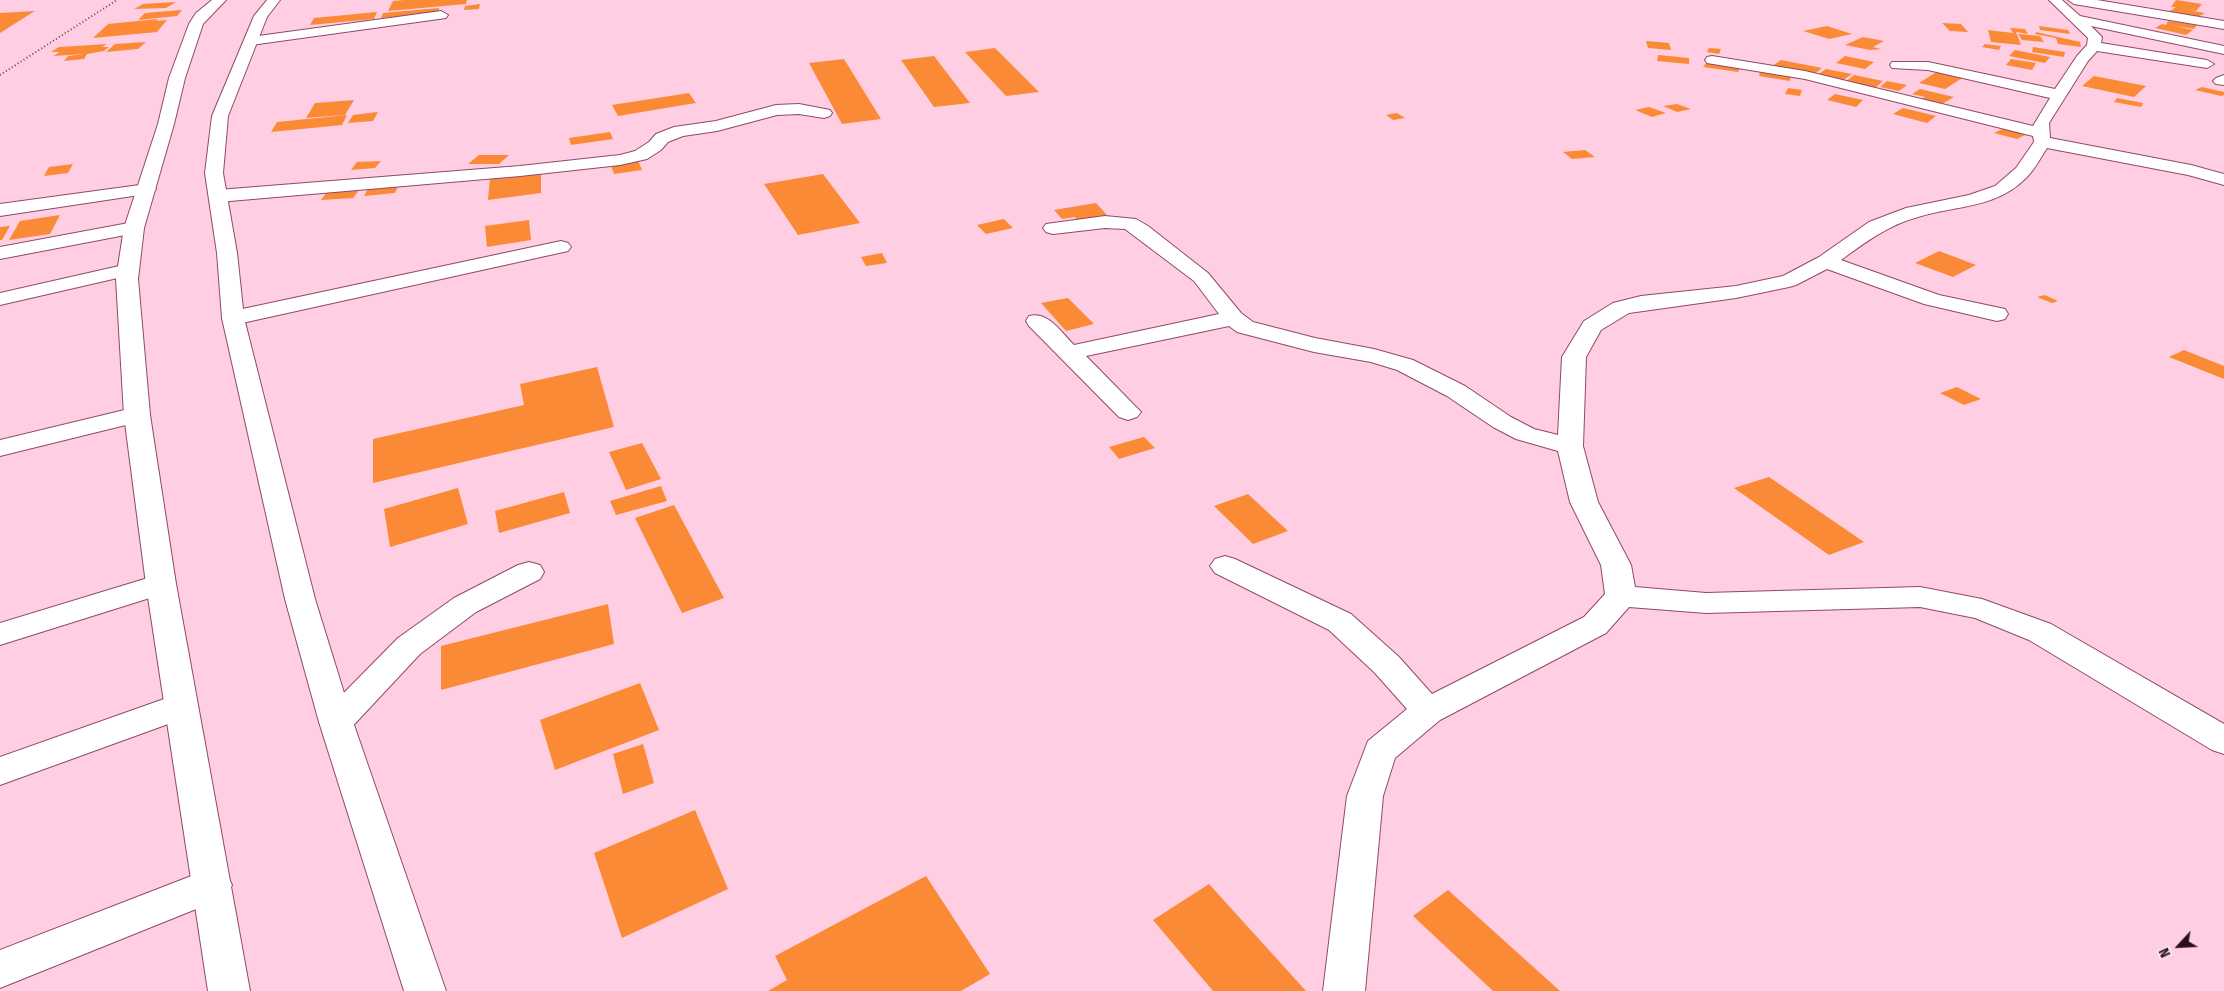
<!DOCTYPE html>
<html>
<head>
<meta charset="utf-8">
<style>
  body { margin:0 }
  #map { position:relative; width:2224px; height:991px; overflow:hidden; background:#ffcee2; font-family:"Fira Sans Condensed",sans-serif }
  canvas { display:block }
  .north { position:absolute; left:2154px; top:921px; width:50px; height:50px; -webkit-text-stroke:4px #f7e6ec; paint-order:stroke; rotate:245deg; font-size:14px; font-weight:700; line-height:20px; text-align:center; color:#2b0f1c }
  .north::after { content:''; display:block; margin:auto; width:18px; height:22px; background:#2b0f1c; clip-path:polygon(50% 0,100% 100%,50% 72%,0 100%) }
</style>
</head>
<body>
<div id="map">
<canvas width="2224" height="991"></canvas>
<div class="north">N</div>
</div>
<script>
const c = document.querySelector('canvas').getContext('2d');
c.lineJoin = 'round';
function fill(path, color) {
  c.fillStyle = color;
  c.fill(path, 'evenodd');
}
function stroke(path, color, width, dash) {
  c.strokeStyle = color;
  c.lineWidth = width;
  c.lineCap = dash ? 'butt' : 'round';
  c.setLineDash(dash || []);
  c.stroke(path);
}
fill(new Path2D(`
  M404,0H467L466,4L388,11L393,1Z
  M2176,0L2202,4L2196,11L2187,10L2205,13L2196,18L2167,13L2176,7H2171Z
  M176,2L166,8L134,9L143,4Z
  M480,4L479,9L464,10L465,6Z
  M439,8L438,13L381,18L383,13Z
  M182,10L177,16L138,20L145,13Z
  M35,11L0,33V13Z
  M377,12L374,19L310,25L314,18Z
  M158,19L156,21L167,20L157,32L93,38L108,24Z
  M2168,21L2197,25L2194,29L2170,25L2193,30L2186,35L2155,28L2162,24L2166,25Z
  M1942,23L1961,24L1968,32L1950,31Z
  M1827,26L1852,34L1829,39L1803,31Z
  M2039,26L2068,30L2070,34L2040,30Z
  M2010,28L2025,29L2028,34L2016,32L2021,45L1991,42L1988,30L2013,33Z
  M2036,32L2080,42L2081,47L2058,44L2056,38L2035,34Z
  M2018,34L2040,36L2044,42L2022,40Z
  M1863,37L1884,41L1873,47L1881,49L1870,50L1845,45Z
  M1646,41L1669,43L1671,50L1648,48Z
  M146,42L138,49L106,52L115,44Z
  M107,44L102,47H109L104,51L87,54L84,59L64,61L68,56L84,54L53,56L60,52H51L59,47Z
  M1985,44L2001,46L1999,50L1982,47Z
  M2033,47L2065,52L2064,57L2032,52Z
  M995,48L1039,92L1006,96L965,52Z
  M1709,48L1721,49L1719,54L1707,52Z
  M2015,50L2050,57L2045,63L2009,56Z
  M1658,55L1689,58V64L1657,61Z
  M934,56L970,103L934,107L901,60Z
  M1845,56L1874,62L1865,69L1836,63Z
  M844,59L881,119L842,124L809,63Z
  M2011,59L2036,63L2032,70L2006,65Z
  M1781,60L1822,68L1813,75L1772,66Z
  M1707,62L1741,67L1738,72L1703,67Z
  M1826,69L1852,74L1842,81L1816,76Z
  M1760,71L1791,75L1790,81L1759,76Z
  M1938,71L1964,77L1945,89L1919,83Z
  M1854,75L1883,81L1874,89L1844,83Z
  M2094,76L2146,86L2134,97L2082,86Z
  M1887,81L1907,85L1899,91L1880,87Z
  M2202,87L2224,92V95L2221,96L2195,90Z
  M1788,88L1802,90L1800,96L1785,94Z
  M1920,89L1954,97L1942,104L1921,99L1925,97L1912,94Z
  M689,93L696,103L618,116L612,105Z
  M1835,94L1863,100L1856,107L1827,100Z
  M2117,98L2143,103L2141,107L2114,102Z
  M354,100L345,115L306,118L315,103Z
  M1677,104L1691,109L1677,112L1663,106Z
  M1649,107L1666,113L1652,117L1635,110Z
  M1903,108L1936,116L1927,123L1893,114Z
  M378,112L373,121L348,123L353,115Z
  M1397,113L1405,118L1393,120L1386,115Z
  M347,115L342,125L271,132L277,122Z
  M2007,127L2029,133L2017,139L1994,133Z
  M610,132L613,139L571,145L569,138Z
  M1585,150L1595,157L1572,159L1563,152Z
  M479,155H509L499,164H468Z
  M637,158L642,170L614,174L610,163Z
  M381,161L375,168L351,170L357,162Z
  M73,164L68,173L44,176L49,167Z
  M541,171V193L488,200L490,178Z
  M823,174L860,223L798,235L764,184Z
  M400,182L395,193L364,196L370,185Z
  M362,186L353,198L321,200L330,188Z
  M1096,203L1107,215L1077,220L1075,217L1062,219L1054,210Z
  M60,215L50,234L9,240L20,221Z
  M1004,219L1013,228L986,234L977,225Z
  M529,220L531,240L487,247L485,226Z
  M10,226L2,240H0V227Z
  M1939,251L1976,265L1953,277L1915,263Z
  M882,253L887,263L866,266L861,257Z
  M2045,295L2058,301L2052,303L2037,297Z
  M1068,298L1094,324L1066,331L1041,303Z
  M2184,350L2224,366V379L2169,357Z
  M597,367L614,427L373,483V439L524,405L520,384Z
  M1957,387L1981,399L1964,405L1940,393Z
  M1144,437L1155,448L1119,459L1109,447Z
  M642,443L661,479L626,490L609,452Z
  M1769,477L1864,542L1829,555L1734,488Z
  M661,486L667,501L616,515L610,501Z
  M458,488L468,524L390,547L384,509Z
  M564,492L570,513L499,533L495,511Z
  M1248,494L1288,531L1253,544L1214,506Z
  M674,505L724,598L682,613L635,518Z
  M608,604L614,644L441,690V646Z
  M640,683L659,730L555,770L540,720Z
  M643,744L654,783L623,794L613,754Z
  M695,810L728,889L622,938L594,853Z
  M926,876L990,974L961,991H768L787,980L775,956Z
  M1209,884L1306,991H1213L1153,920Z
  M1448,890L1560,991H1493L1413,916Z`), '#fb8a37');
const minor = new Path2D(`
  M2049,0H2062L2080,16L2224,46V54L2091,26L2102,37L2101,43L2207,60L2214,64L2207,68L2097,51L2088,61L2049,123L2050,138L2191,165L2224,174V185L2188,175L2047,148C2041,157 2035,169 2027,177C1996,209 1957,205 1918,217C1888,225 1866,242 1841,260L1939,295L2005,309L2008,314L2005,319L1997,321L1924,304L1827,269L1796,285L1789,287L1736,298L1629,313L1601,330L1586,357L1583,446L1598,502L1631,565L1635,587L1706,593L1920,587L1982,599L2051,624L2224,724V754L2212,750L2029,640L1975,618L1920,607L1706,613L1629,607L1606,633L1440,720L1395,758L1383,796L1365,991H1323L1347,796L1368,741L1407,709L1375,673L1329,630L1215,573L1210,566L1215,559L1225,556L1235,559L1351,614L1399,657L1432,694L1584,617L1605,594L1601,565L1570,502L1558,451L1516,439L1493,427L1447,396L1397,370L1371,362L1314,352L1237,332L1229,326L1086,356L1141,412L1137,417L1128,420L1119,417L1029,326L1026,321L1029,316C1048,311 1061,332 1074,345L1219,314L1194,281L1125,229L1105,228L1053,234L1046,232L1043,228L1046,224L1105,216L1136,219L1148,226L1208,273L1241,313L1253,322L1315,338L1374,349L1413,360L1465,386L1511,417L1534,429L1558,435L1562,357L1584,321L1613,303L1641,296L1736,286L1783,276L1819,257L1869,222L1906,208L1969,195L1995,186L2016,168L2034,142L2033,136L1805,79L1707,63L1705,60L1707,57L1712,56L1805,71L2033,126L2050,98L1928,70L1892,68L1890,65L1892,62H1928L2055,89L2077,56L2087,45L2088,38Z
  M2068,0H2097L2224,21V29L2074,4Z
  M441,11L448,15L446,18L251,45L244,41L251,37Z
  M2224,75V85L2216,84L2213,81L2216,78Z
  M799,104L830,110L832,113L830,116L824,118L799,114L777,115L717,131L683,136L668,142L661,150L647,159L620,165L520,176L218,202L211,200L209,196L211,192L218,190L520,166L620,155L635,151L649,142L656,134L674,127L716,121L776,105Z
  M147,184L153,185L156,189L153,193L0,216V204Z
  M134,222L141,224L144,228L141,232L0,259V247Z
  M561,241L568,243L571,247L568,251L233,325L225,323L222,318L225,313L233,311Z
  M128,264L135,266L138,270L135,274L0,305V293Z
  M137,407L146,410L150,415L146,420L0,456V440Z
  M529,562L540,565L544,572L540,579L476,612L420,654L348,731L336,735L324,731L319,722L324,713L398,638L454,598L518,565Z
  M161,574L172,577L176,584L172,591L0,645V623Z
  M181,693L193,697L198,706L193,715L0,785V757Z
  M212,868L226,873L232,885L226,897L0,988V950Z`);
const major = new Path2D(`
  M212,0H226L203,24L185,78L174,124L144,228L138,279L150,415L176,584L250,991H208L146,584L124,415L116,279L124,228L158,124L169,78L189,24L196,13Z
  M267,0H280L267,17L228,116L223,173L237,253L244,318L315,599L353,722L446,991H404L319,722L285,599L222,318L217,253L205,173L212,116L254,16Z`);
stroke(minor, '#8e4a69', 2);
stroke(major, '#8e4a69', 2);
fill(minor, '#fff');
fill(major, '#fff');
stroke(new Path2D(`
  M0,75L117,0`), '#6a4756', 2, [1, 2.5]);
</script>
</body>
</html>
